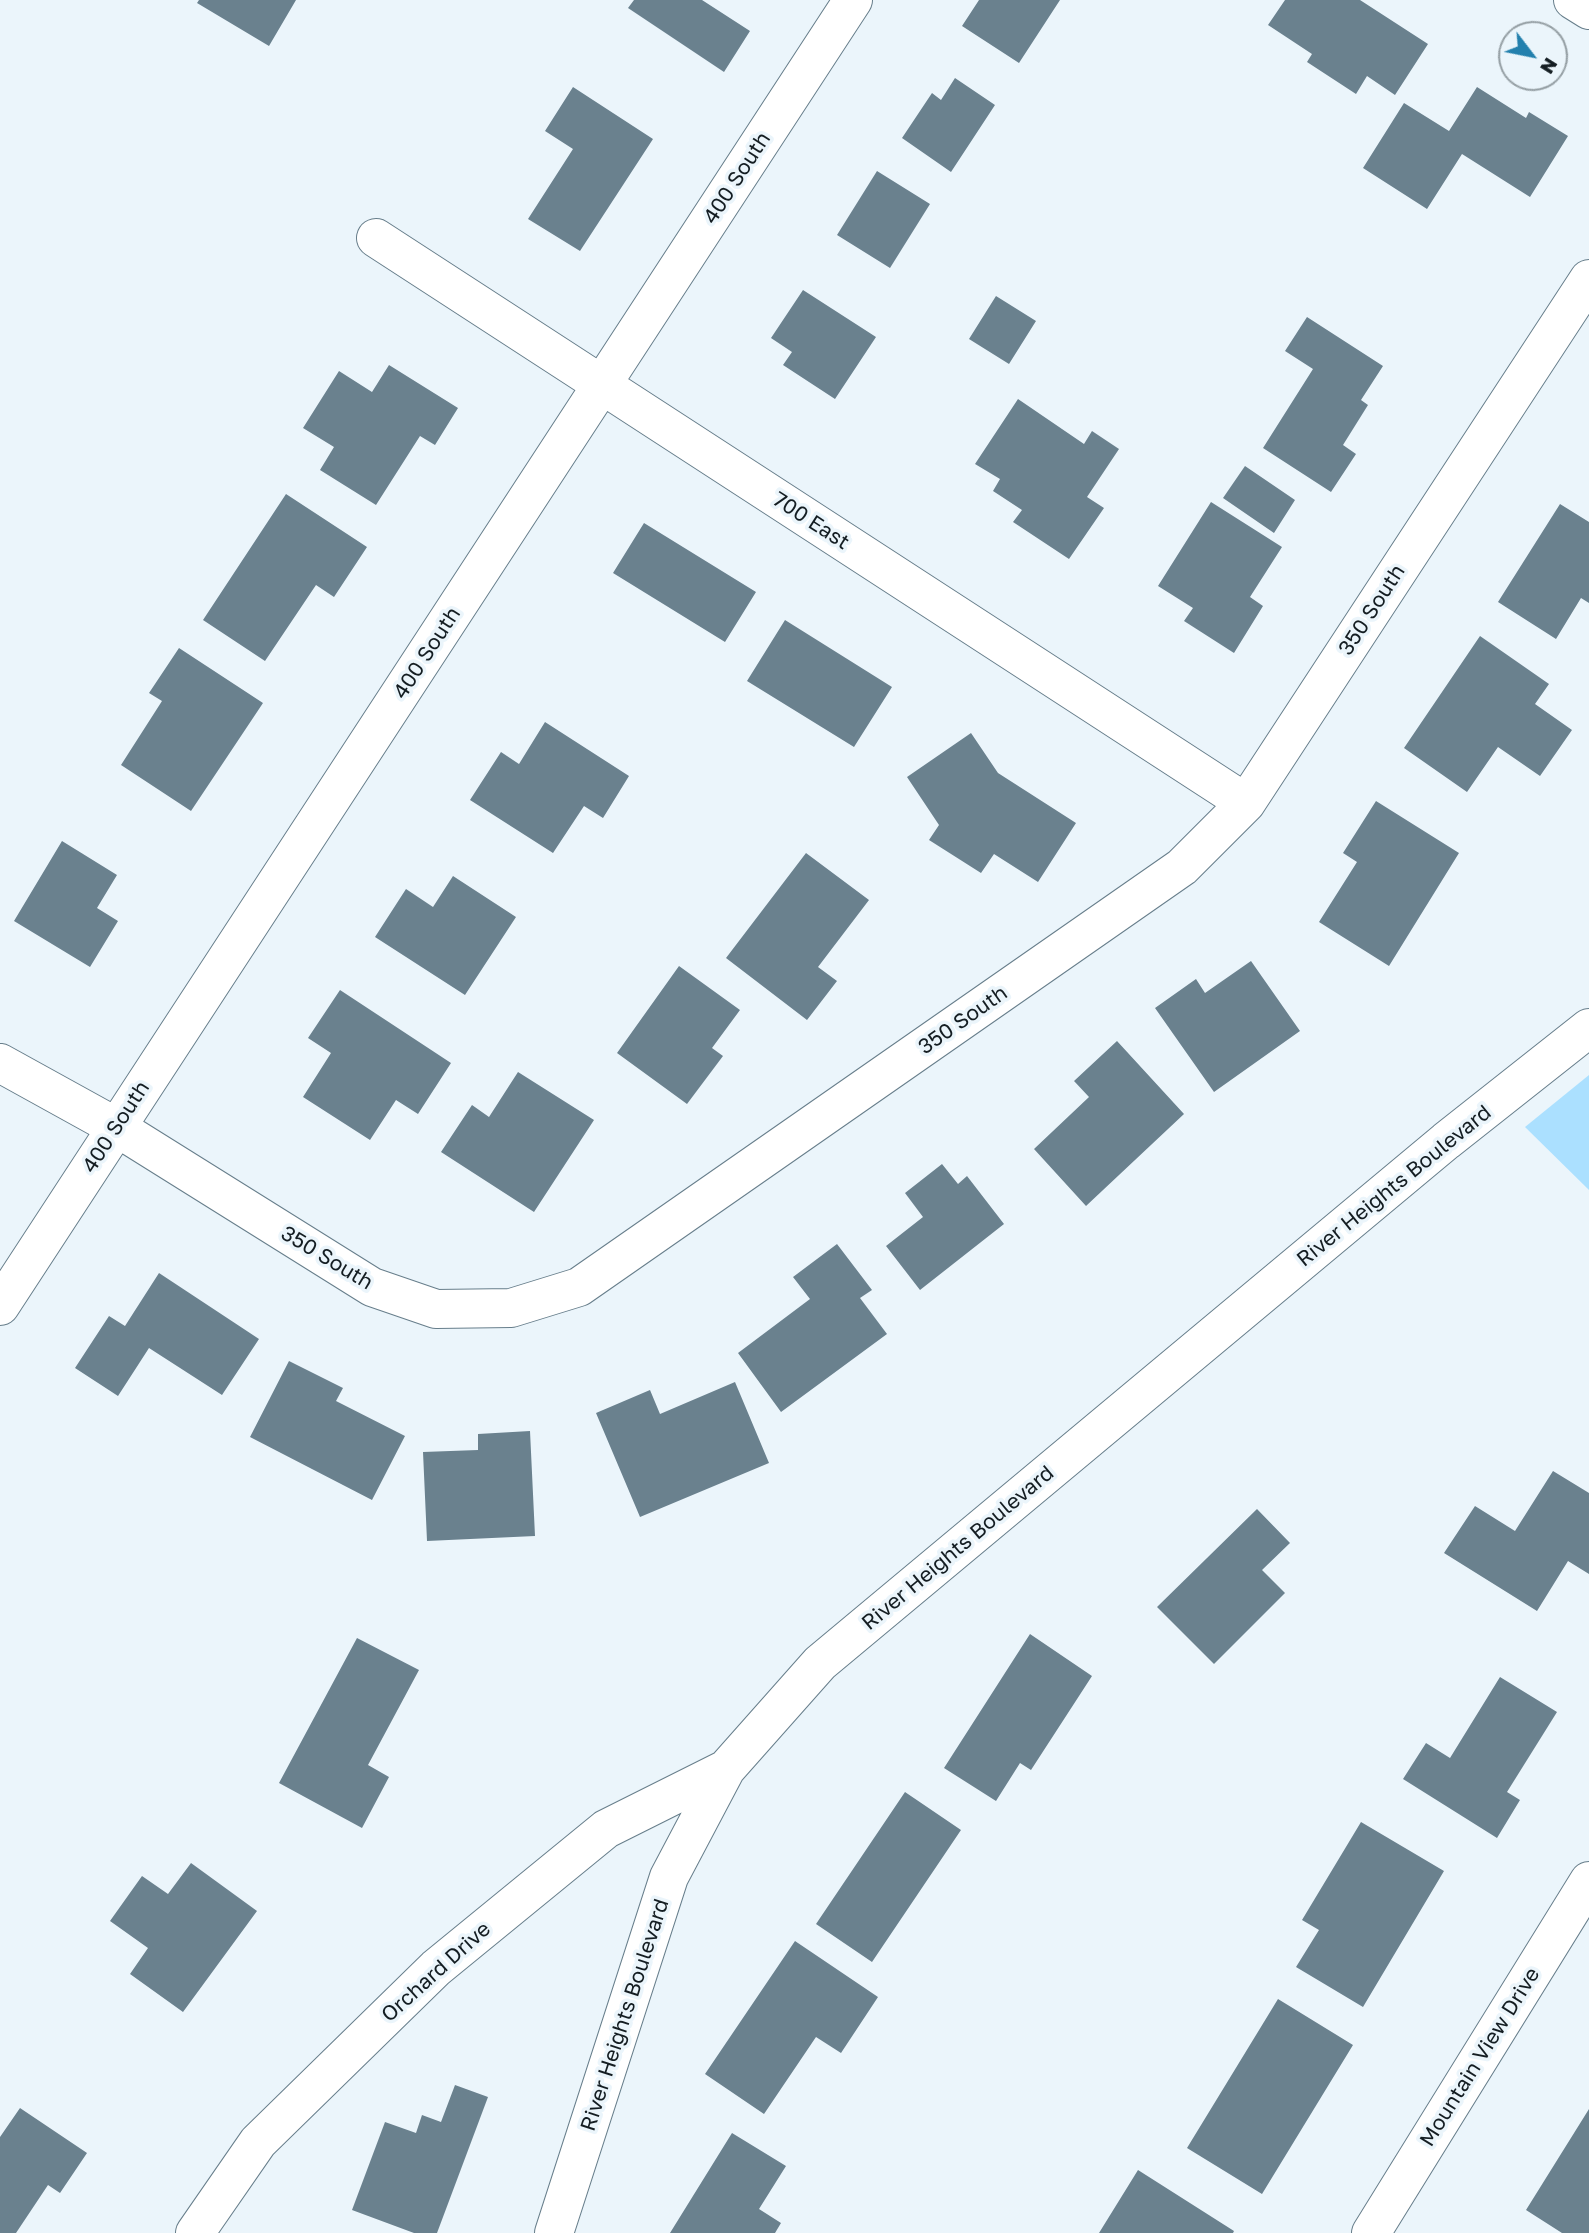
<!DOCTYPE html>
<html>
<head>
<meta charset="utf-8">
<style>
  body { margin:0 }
  #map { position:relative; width:1589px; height:2233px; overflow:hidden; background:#ebf5fb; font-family:"Golos Text",sans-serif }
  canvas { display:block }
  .north { position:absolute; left:1498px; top:21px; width:70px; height:70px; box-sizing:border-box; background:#ebf5fb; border:2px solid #959fa4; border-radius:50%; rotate:122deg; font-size:19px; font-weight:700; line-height:28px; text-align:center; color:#141d22 }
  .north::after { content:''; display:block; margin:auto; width:24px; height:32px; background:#2380ad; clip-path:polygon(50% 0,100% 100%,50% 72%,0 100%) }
</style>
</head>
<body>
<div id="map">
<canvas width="1589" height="2233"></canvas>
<div class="north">N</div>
</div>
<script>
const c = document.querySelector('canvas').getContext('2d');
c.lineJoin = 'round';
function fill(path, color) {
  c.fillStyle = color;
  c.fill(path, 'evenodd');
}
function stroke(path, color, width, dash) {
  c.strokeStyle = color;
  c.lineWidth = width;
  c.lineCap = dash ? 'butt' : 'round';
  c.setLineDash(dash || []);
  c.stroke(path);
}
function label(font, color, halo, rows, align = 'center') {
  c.font = font + ' "Golos Text",sans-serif';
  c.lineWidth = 7;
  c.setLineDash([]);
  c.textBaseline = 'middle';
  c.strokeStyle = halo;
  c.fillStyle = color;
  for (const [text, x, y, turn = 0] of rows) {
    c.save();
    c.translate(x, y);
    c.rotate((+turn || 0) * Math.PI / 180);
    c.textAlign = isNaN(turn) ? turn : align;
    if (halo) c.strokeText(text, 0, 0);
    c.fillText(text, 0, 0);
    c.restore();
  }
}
fill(new Path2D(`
  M1589,1075V1190L1525,1127Z`), '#abe0ff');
fill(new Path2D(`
  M199,0H296L269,46L197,3Z
  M634,0H702L750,31L724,72L628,8Z
  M979,0H1060L1019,63L962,26Z
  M1285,0H1360L1428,44L1395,95L1367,76L1356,94L1307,62L1312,54L1268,25Z
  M955,78L995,105L951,172L902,138L932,93L941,100Z
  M573,87L653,139L580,251L528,219L573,149L545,131Z
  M1477,87L1526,118L1529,112L1568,136L1530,197L1462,154L1427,209L1363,168L1404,103L1449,131Z
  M877,171L930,204L890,268L837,235Z
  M803,290L876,337L835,399L783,365L792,352L771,338Z
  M996,296L1036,321L1009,364L969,339Z
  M1307,317L1383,366L1361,400L1368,405L1343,445L1356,454L1331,492L1263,448L1313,369L1285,351Z
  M389,365L458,408L435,445L420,436L376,505L320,470L334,447L303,428L339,371L372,392Z
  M1018,399L1084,444L1092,431L1119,449L1087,497L1104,508L1069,559L1013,522L1022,510L993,491L1000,479L975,464Z
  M1245,466L1295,500L1274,533L1223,498Z
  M286,494L367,547L334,597L316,585L265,661L203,620Z
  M1211,502L1282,547L1250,597L1263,606L1234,653L1184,621L1193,608L1158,586Z
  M1560,504L1589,522V603L1581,598L1556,639L1498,602Z
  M644,523L756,592L725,642L613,573Z
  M785,620L892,687L854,747L747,681Z
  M1480,636L1549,684L1535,704L1572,730L1540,776L1498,747L1467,792L1404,748Z
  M179,648L263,703L191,811L121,765L162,701L149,693Z
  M545,722L629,776L603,818L584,806L553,853L470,800L501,752L519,764Z
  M971,733L998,773L1076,823L1038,882L994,854L981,873L929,840L939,825L907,777Z
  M1376,801L1459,853L1389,966L1319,922L1357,862L1343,853Z
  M62,841L117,875L97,908L118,921L90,967L14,921Z
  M806,853L869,900L818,967L837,981L807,1020L726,958Z
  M453,876L516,917L465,995L375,937L406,889L433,907Z
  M1251,961L1300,1031L1214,1092L1155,1008L1196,979L1205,993Z
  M679,966L740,1010L712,1048L723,1056L687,1104L617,1053Z
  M340,990L451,1063L418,1114L396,1100L370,1140L303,1097L331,1053L308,1038Z
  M1117,1041L1184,1114L1086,1206L1034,1149L1089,1097L1074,1081Z
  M518,1072L594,1120L534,1212L441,1152L472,1105L489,1117Z
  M942,1164L958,1184L967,1176L1004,1224L920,1290L886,1246L923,1217L905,1193Z
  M837,1244L872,1290L860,1298L887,1334L781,1412L738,1353L810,1299L793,1277Z
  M159,1273L259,1339L222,1395L149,1348L118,1396L75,1368L109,1316L125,1326Z
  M289,1361L343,1388L336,1401L405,1436L372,1500L250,1437Z
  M735,1382L769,1463L640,1517L596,1413L650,1390L660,1414Z
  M530,1431L535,1536L427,1541L423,1452L478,1450V1434Z
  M1553,1471L1589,1493V1574L1568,1561L1537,1611L1444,1553L1475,1506L1515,1531Z
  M1257,1509L1290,1543L1262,1570L1285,1593L1214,1664L1157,1607Z
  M1030,1634L1092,1676L1031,1770L1020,1763L996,1801L944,1768Z
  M357,1638L419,1670L368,1765L389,1777L362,1828L279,1783Z
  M1500,1677L1557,1712L1507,1792L1520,1800L1497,1838L1403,1779L1426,1743L1450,1758Z
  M905,1792L961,1830L872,1962L816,1924Z
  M1361,1822L1444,1871L1363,2007L1296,1967L1319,1930L1302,1920Z
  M191,1863L257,1911L183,2012L130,1974L148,1948L110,1921L142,1876L168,1894Z
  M795,1941L878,1997L841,2053L816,2037L764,2114L705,2074Z
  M1278,1999L1353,2045L1262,2194L1187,2148Z
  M455,2085L488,2097L437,2233H414L352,2210L385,2122L416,2133L422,2115L441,2122Z
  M20,2108L87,2153L60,2193L48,2185L16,2233H0V2137Z
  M1589,2109V2233H1562L1526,2210Z
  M732,2133L786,2166L759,2209L781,2223L775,2233H670Z
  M1138,2170L1234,2231L1233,2233H1099Z`), '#6a818e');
const minor = new Path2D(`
  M1573,0L1589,10
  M376,238L1246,803
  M0,1063L116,1127L372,1287L436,1309L511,1308L579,1287L1182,867L1246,803L1589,279
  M0,1306L853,0
  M195,2233L258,2142L436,1968L606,1829L726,1769
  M554,2233L669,1877L726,1769L820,1663L1446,1141L1589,1028
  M1371,2233L1589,1881`);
stroke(minor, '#677e8b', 40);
stroke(minor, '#fff', 38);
label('21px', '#141d22', '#ebf5fb', [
  ["400 South",737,178,-57],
  ["700 East",811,521,33],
  ["350 South",1372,610,-57],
  ["400 South",427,653,-57],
  ["350 South",963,1020,-35],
  ["400 South",116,1127,-57],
  ["River Heights Boulevard",1394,1186,-39],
  ["350 South",327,1258,31],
  ["River Heights Boulevard",958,1548,-40],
  ["Orchard Drive",436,1972,-42],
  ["River Heights Boulevard",625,2015,-72],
  ["Mountain View Drive",1480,2057,-58]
]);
</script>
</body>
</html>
